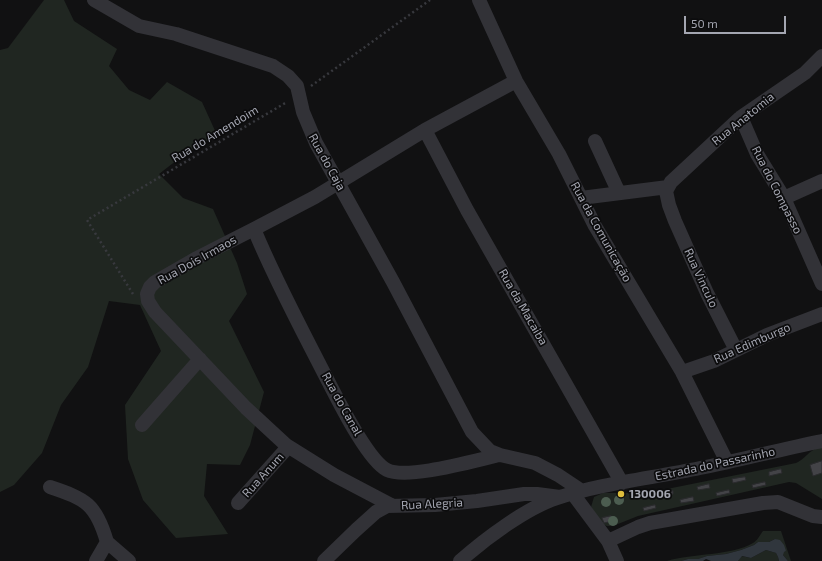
<!DOCTYPE html>
<html>
<head>
<meta charset="utf-8">
<style>
  body { margin:0 }
  #map { position:relative; width:822px; height:561px; overflow:hidden; background:#111112; font-family:"Exo 2",sans-serif }
  canvas { display:block }
  .scale { position:absolute; left:684px; top:16px; width:102px; height:18px; box-sizing:border-box; border:2px solid #a4a6b1; border-top:0; padding-left:5px; font-size:12px; line-height:14px; white-space:nowrap; color:#a4a6b1; -webkit-text-stroke:3px #0c0c0d; paint-order:stroke }
</style>
</head>
<body>
<div id="map">
<canvas width="822" height="561"></canvas>
<div class="scale">50 m</div>
</div>
<script>
const c = document.querySelector('canvas').getContext('2d');
c.lineJoin = 'round';
function fill(path, color) {
  c.fillStyle = color;
  c.fill(path, 'evenodd');
}
function stroke(path, color, width, dash) {
  c.strokeStyle = color;
  c.lineWidth = width;
  c.lineCap = dash ? 'butt' : 'round';
  c.setLineDash(dash || []);
  c.stroke(path);
}
function label(font, color, halo, rows, align = 'center') {
  c.font = font + ' "Exo 2",sans-serif';
  c.lineWidth = 3.5;
  c.setLineDash([]);
  c.textBaseline = 'middle';
  c.strokeStyle = halo;
  c.fillStyle = color;
  for (const [text, x, y, turn = 0] of rows) {
    c.save();
    c.translate(x, y);
    c.rotate((+turn || 0) * Math.PI / 180);
    c.textAlign = isNaN(turn) ? turn : align;
    if (halo) c.strokeText(text, 0, 0);
    c.fillText(text, 0, 0);
    c.restore();
  }
}
fill(new Path2D(`
  M44,0H64L74,21L117,49L109,66L129,90L150,100L167,82L202,102L217,135L181,157L159,174L183,198L213,209L237,263L247,294L229,321L264,392L250,445L240,465L207,464L204,496L228,534L176,538L143,500L128,459L125,405L161,351L140,305L109,301L88,367L61,405L42,453L14,485L0,492V50L8,48Z
  M822,446V499L796,483L789,482L638,516L613,526H607L601,524L591,507L594,497L603,493H639L657,491L796,463C808,457 807,451 822,446Z
  M763,531H781L791,561H788L783,555V552L786,551L775,539L769,542H758L754,545L741,550L726,554L707,556L698,559H688L681,561H667C693,553 731,556 753,543C757,541 760,535 763,531Z
  M766,550L776,553L778,557L779,561H738L741,556L751,558Z`), '#202621');
fill(new Path2D(`
  M775,539L780,540L784,545L786,551L784,552L783,555L788,561H779L778,557L776,553L766,550L751,558L742,556L738,561H711L706,559L703,561H681L688,559H698L707,556L726,554L741,550L754,545L758,542H769Z`), '#30363d');
const building = new Path2D(`
  M822,461V473L813,476L810,465Z
  M781,469L782,473L769,476V472Z
  M745,477L746,480L733,483L732,479Z
  M765,482L766,485L753,488L752,485Z
  M709,484L710,488L698,490L697,487Z
  M729,490L730,493L717,496L716,493Z
  M673,491V494L661,497L660,494Z
  M693,497L694,501L681,503L680,500Z
  M655,505L656,508L644,511L643,508Z
  M611,516L613,521L604,523L602,518Z`);
fill(building, '#434347');
stroke(building, '#2b2b2e', 1);
stroke(new Path2D(`
  M311,86L430,0
  M133,294L87,220L287,102`), '#38393e', 2.5, [2, 3]);
stroke(new Path2D(`
  M94,0L139,26L176,34L273,66L288,76L297,86L303,112L316,143L393,282L472,432L490,451L500,455L535,463L558,475L582,491
  M479,0L516,81L559,154L595,226L682,372L727,462
  M741,117L757,154L784,198L822,284
  M425,130L467,210L622,483
  M595,141L619,193
  M581,198L668,187
  M784,198L822,181
  M254,229C275,280 301,328 326,377C337,398 367,460 387,470C408,480 476,460 500,455
  M736,350L707,293L675,221L669,205L666,191L671,182L741,117L805,73L822,56
  M682,372L714,361L767,335L822,314
  M142,425L200,359
  M50,487C86,499 96,504 107,542
  M573,494L608,541L617,561
  M238,503L288,447
  M391,505L334,475L286,445L246,408L155,312L148,301L147,294L150,287L155,282L195,259L254,229L315,197L425,130L516,81
  M608,541L638,527L650,523L763,503L778,502L813,516L822,517
  M107,542L129,561
  M96,561L107,542
  M324,561L356,530L376,512L387,506L435,505L477,501L524,494H537L560,497
  M460,561C485,539 526,508 557,498C603,483 653,478 700,468C741,460 781,449 822,441`), '#323237', 14);
c.fillStyle = '#4c5d50';
for (const [x, y] of [
  [619,500],
  [606,502],
  [613,521]
]) {
  c.beginPath();
  c.arc(x, y, 5, 0, 2 * Math.PI);
  c.fill();
}
for (const [x, y, r, color] of [
  [621,494,4,"#debe3d"]
]) {
  const dot = new Path2D();
  dot.arc(x, y, r, 0, 2 * Math.PI);
  c.fillStyle = color;
  c.fill(dot);
  stroke(dot, '#0c0c0d', 1.5);
}
label('12px', '#a4a6b1', '#0c0c0d', [
  ["Rua Anatomia",743,119,-39],
  ["Rua do Amendoim",215,134,-31],
  ["Rua do Caja",327,162,61],
  ["Rua do Compasso",777,190,63],
  ["Rua da Comunicação",601,232,61],
  ["Rua Dois Irmaos",197,260,-29],
  ["Rua Vinculo",701,278,65],
  ["Rua da Macaiba",523,307,60],
  ["Rua Edimburgo",752,343,-24],
  ["Rua do Canal",342,404,61],
  ["Estrada do Passarinho",715,464,-12],
  ["Rua Anum",263,475,-48],
  ["Rua Alegria",432,504,-3]
]);
label('bold 12px', '#a4a6b1', '#0c0c0d', [
  ["130006",629,494]
], 'left');
</script>
</body>
</html>
